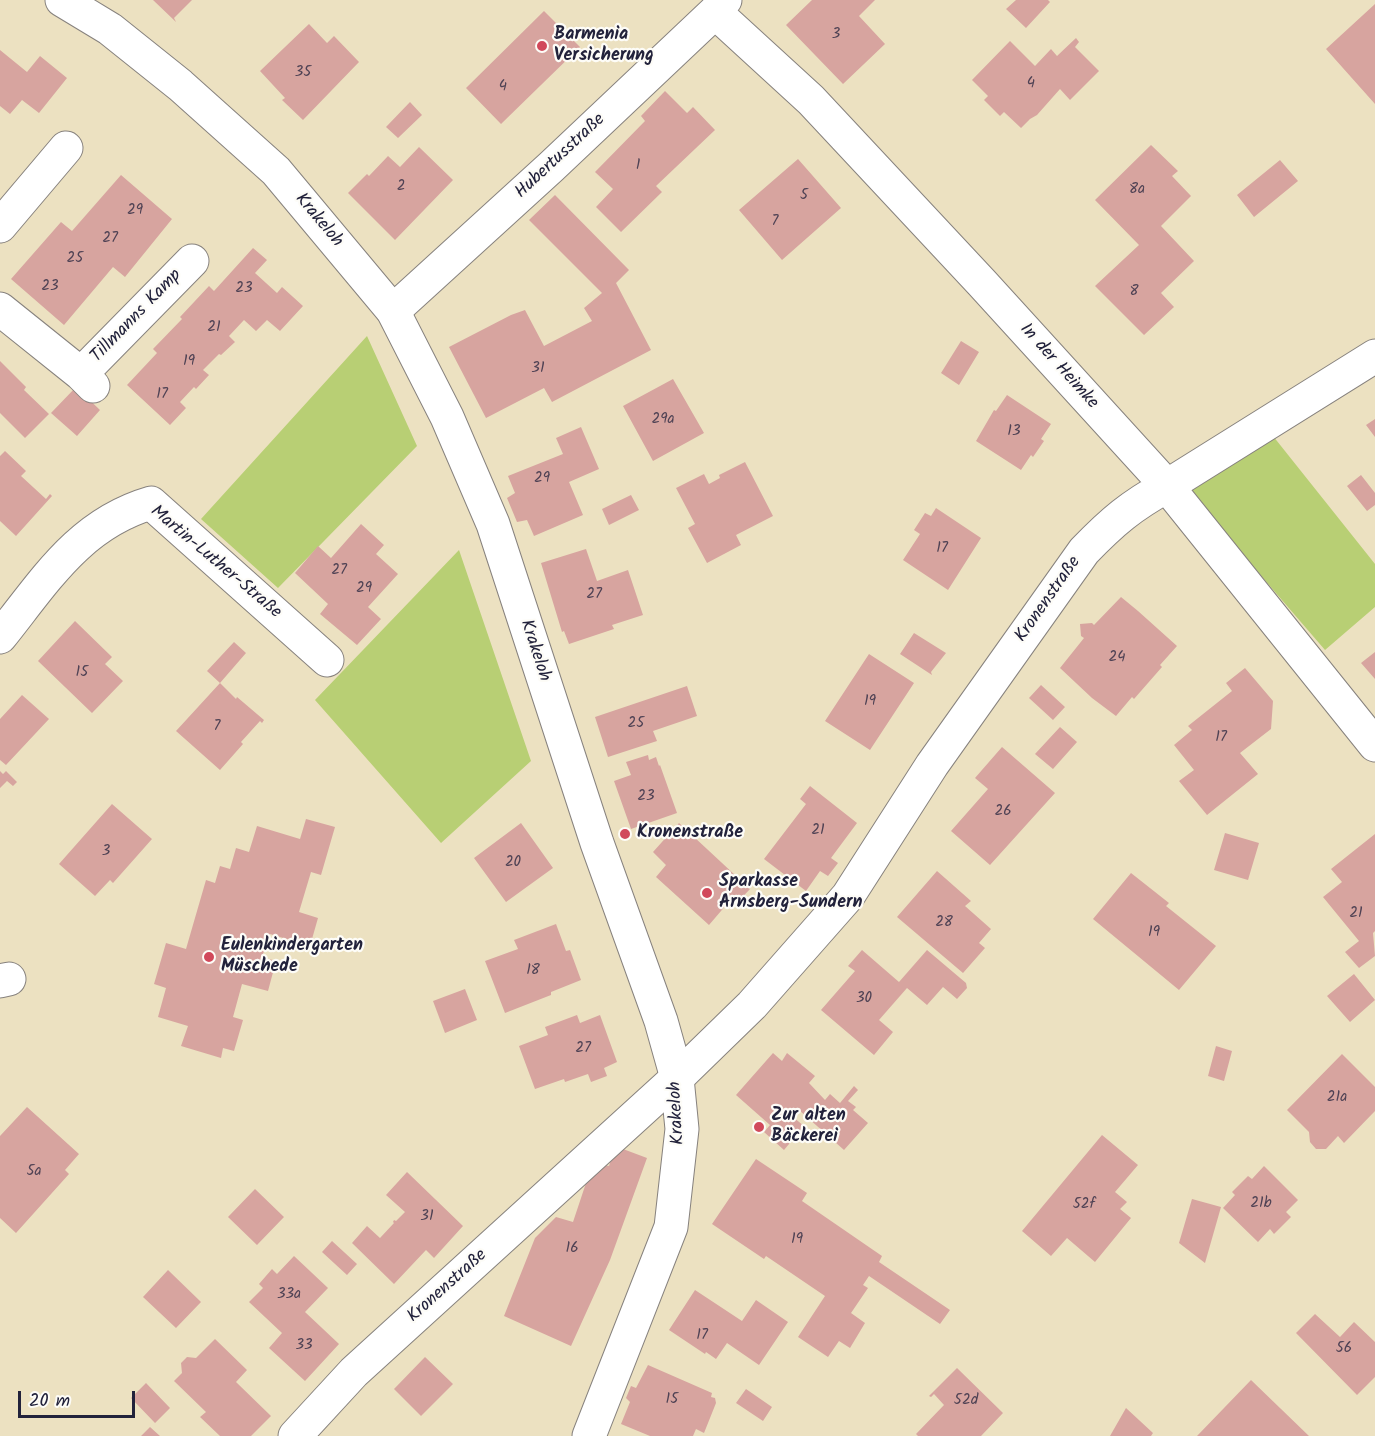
<!DOCTYPE html>
<html>
<head>
<meta charset="utf-8">
<style>
  body { margin:0 }
  #map { position:relative; width:1375px; height:1436px; overflow:hidden; background:#ece1c1; font-family:Kalam,sans-serif }
  canvas { display:block }
  .scale { position:absolute; left:18px; top:1391px; width:117px; height:27px; box-sizing:border-box; border:3px solid #22223b; border-top:0; padding-left:8px; font-size:18px; line-height:21px; white-space:nowrap; color:#22223b; -webkit-text-stroke:4px #fdfcf7; paint-order:stroke }
</style>
</head>
<body>
<div id="map">
<canvas width="1375" height="1436"></canvas>
<div class="scale">20 m</div>
</div>
<script>
const c = document.querySelector('canvas').getContext('2d');
c.lineJoin = 'round';
function fill(path, color) {
  c.fillStyle = color;
  c.fill(path, 'evenodd');
}
function stroke(path, color, width, dash) {
  c.strokeStyle = color;
  c.lineWidth = width;
  c.lineCap = dash ? 'butt' : 'round';
  c.setLineDash(dash || []);
  c.stroke(path);
}
function label(font, color, halo, rows, align = 'center') {
  c.font = font + ' Kalam,sans-serif';
  c.lineWidth = 4.5;
  c.setLineDash([]);
  c.textBaseline = 'middle';
  c.strokeStyle = halo;
  c.fillStyle = color;
  for (const [text, x, y, turn = 0] of rows) {
    c.save();
    c.translate(x, y);
    c.rotate((+turn || 0) * Math.PI / 180);
    c.textAlign = isNaN(turn) ? turn : align;
    if (halo) c.strokeText(text, 0, 0);
    c.fillText(text, 0, 0);
    c.restore();
  }
}
fill(new Path2D(`
  M367,336L417,446L278,588L201,519Z
  M1273,436L1375,564V607L1325,650L1188,491Z
  M459,550L531,761L441,843L315,700Z`), '#b8cf74');
fill(new Path2D(`
  M153,0H192L174,18L176,22Z
  M812,0H875L859,16L885,44L843,84L786,25Z
  M1016,0H1048L1050,2L1026,28L1006,9Z
  M1375,4V104L1326,49Z
  M544,11L580,47L501,124L466,88Z
  M309,24L327,43L334,36L359,62L303,120L282,100L285,98L260,71Z
  M1076,38L1079,42L1075,47L1099,71L1070,100L1060,89L1037,115L1030,119L1021,128L1004,112L1000,116L984,100L988,96L972,80L1010,41L1035,66L1051,49L1057,56Z
  M0,50L27,72L40,56L67,78L39,113L22,100L10,114L0,106Z
  M665,91L687,113L693,107L715,130L656,186L662,192L621,232L596,207L613,189L595,172L645,121L641,116Z
  M410,102L422,115L398,138L386,127Z
  M1151,145L1178,171L1172,176L1191,196L1161,226L1194,261L1161,293L1174,307L1144,335L1095,286L1139,245L1095,200Z
  M419,147L453,180L395,240L348,193L367,174L369,176L388,156L400,167Z
  M798,159L841,208L782,260L739,210Z
  M1280,160L1298,181L1254,217L1237,195Z
  M121,175L172,219L125,277L113,267L64,325L11,279L61,222L72,231Z
  M555,195L629,270L616,283L651,350L552,402L544,388L486,418L449,347L511,315L525,310L544,346L592,321L584,308L602,293L529,220Z
  M253,248L267,260L255,273L277,293L282,287L303,306L280,331L267,320L256,331L244,320L229,336L235,342L221,355L219,354L203,370L209,375L196,389L194,387L180,402L186,408L170,425L127,385L157,353L153,349L182,319L180,317L209,286L214,291Z
  M961,341L979,352L959,385L941,373Z
  M0,361L26,387L24,390L49,414L25,438L0,413Z
  M673,379L704,433L653,461L623,406Z
  M76,387L100,410L77,436L51,413Z
  M1007,395L1051,424L1041,439L1044,441L1033,457L1031,455L1021,470L976,441L994,410L996,411Z
  M1375,419V437L1366,425Z
  M581,427L599,469L569,482L583,515L534,536L527,520L517,522L507,498L515,493L508,476L563,454L556,438Z
  M5,451L26,471L21,476L46,499L50,494L52,496L16,536L0,521V456Z
  M745,462L773,516L736,535L741,545L707,563L688,528L695,524L676,488L704,474L709,484L720,478L719,475Z
  M1361,475L1375,493V505L1367,511L1347,486Z
  M631,495L639,510L609,525L602,509Z
  M936,508L981,538L948,590L903,560L920,534L914,530L925,513L931,516Z
  M361,524L384,545L376,554L398,574L368,607L381,619L357,645L320,614L328,604L295,573L318,546L331,558Z
  M586,549L597,581L628,570L643,615L612,625L614,629L569,644L564,631L562,632L541,563Z
  M1121,597L1138,611L1177,646L1160,665L1162,667L1134,699L1132,697L1116,716L1092,698L1060,668L1084,638L1081,636L1080,624L1092,623L1094,625Z
  M75,621L112,657L105,664L123,681L92,713L38,661Z
  M914,633L946,653L931,672L932,675L900,654Z
  M234,642L246,653L220,683L207,671Z
  M1375,652V679L1361,663Z
  M869,654L914,683L870,750L825,721Z
  M1245,668L1273,701L1271,729L1240,753L1258,774L1207,815L1179,781L1194,770L1174,745L1192,730L1188,726L1232,691L1226,683Z
  M220,683L236,699L237,697L264,720L262,723L260,721L241,742L243,744L220,770L176,731Z
  M1041,685L1065,707L1053,720L1029,698Z
  M687,686L697,716L653,731L657,741L608,757L595,717Z
  M22,695L49,719L6,765L0,760V719Z
  M1060,727L1077,742L1053,769L1035,754Z
  M1002,747L1055,793L990,865L951,831L988,789L975,778Z
  M648,755L649,760L656,757L659,766L660,765L677,813L631,829L614,781L631,775L626,762Z
  M0,771L3,774L6,771L17,782L13,786L7,781L0,788Z
  M810,786L857,823L831,858L838,863L828,876L820,871L806,891L764,859L806,804L800,799Z
  M112,804L152,839L113,883L110,880L95,896L59,864Z
  M306,819L335,827L321,875L311,872L299,912L318,918L310,946L270,934L262,957L276,961L268,991L242,984L233,1017L243,1020L234,1051L223,1048L221,1058L181,1046L188,1026L158,1017L166,988L154,984L166,943L186,949L206,880L215,883L220,866L230,869L236,848L249,852L257,826L300,839Z
  M521,823L553,868L506,902L474,858Z
  M679,823L750,889L732,908L727,904L709,925L656,877L666,865L653,852Z
  M1225,833L1259,843L1248,880L1214,870Z
  M1375,834V931L1373,933L1375,956L1359,968L1345,952L1359,941L1323,897L1342,882L1331,869Z
  M937,871L971,901L965,906L991,929L979,943L985,948L963,973L897,917Z
  M1131,873L1169,903L1166,906L1216,946L1179,990L1093,919Z
  M556,924L566,951L570,950L581,980L551,992V995L505,1013L485,961L518,949L514,940Z
  M862,950L899,982L927,950L966,983L967,988L957,999L943,987L927,1005L907,988L879,1020L893,1032L874,1055L821,1010L855,971L848,966Z
  M1354,974L1375,1000L1350,1022L1327,996Z
  M465,989L477,1020L445,1033L433,1001Z
  M577,1015L580,1023L600,1015L617,1062L604,1068L607,1076L591,1082L588,1074L565,1082L564,1079L535,1089L519,1046L548,1035L545,1027Z
  M1216,1046L1232,1051L1224,1081L1208,1076Z
  M773,1053L782,1061L787,1053L815,1076L809,1083L825,1100L830,1094L840,1103L854,1086L858,1090L848,1101L856,1107L853,1110L868,1123L844,1150L799,1110L793,1117L804,1126L784,1150L764,1132L770,1125L736,1095Z
  M1342,1054L1375,1087V1111L1344,1143L1338,1136L1326,1149H1316L1310,1142L1309,1132L1287,1110Z
  M27,1107L79,1154L65,1170L69,1174L16,1233L0,1218V1136Z
  M1102,1135L1138,1165L1115,1192L1127,1202L1120,1209L1131,1218L1095,1262L1067,1238L1051,1256L1022,1231Z
  M615,1146L647,1158L610,1260L571,1346L504,1316L535,1238L556,1217L573,1222L590,1171L600,1164L609,1166Z
  M756,1159L807,1193L802,1201L882,1256L879,1262L950,1310L940,1324L869,1276L863,1285L868,1288L851,1313L865,1323L850,1348L839,1341L828,1357L798,1337L825,1296L766,1256L764,1259L712,1224Z
  M1264,1166L1298,1200L1286,1212L1291,1217L1274,1234L1270,1229L1258,1242L1223,1208L1235,1195L1232,1192L1248,1176L1252,1179Z
  M407,1172L463,1226L434,1258L426,1250L394,1284L352,1243L367,1226L380,1238L394,1223L393,1222L394,1220L396,1221L405,1212L386,1195Z
  M255,1189L284,1217L257,1245L228,1217Z
  M1192,1199L1221,1207L1205,1263L1179,1243Z
  M332,1241L357,1264L347,1275L322,1252Z
  M294,1256L328,1288L305,1312L339,1344L305,1381L269,1348L282,1333L249,1302L263,1288L259,1284L272,1269L277,1274Z
  M168,1270L201,1302L176,1328L143,1297Z
  M695,1290L742,1321L756,1300L788,1322L759,1365L727,1343L716,1359L706,1352L705,1354L669,1330Z
  M1315,1314L1340,1337L1354,1322L1375,1342V1377L1357,1395L1296,1333Z
  M215,1339L247,1370L236,1382L271,1416L251,1436H220L200,1417L206,1412L174,1381L182,1373L181,1363L187,1357L196,1358Z
  M425,1357L453,1384L421,1416L394,1389Z
  M648,1365L712,1393L711,1397L715,1398L716,1403L704,1433L696,1429L693,1436H650L621,1424L630,1402L626,1398L631,1386L636,1388Z
  M957,1368L1003,1413L981,1436H918L916,1434L944,1405L934,1394L931,1397L929,1396Z
  M1251,1380L1309,1436H1197Z
  M146,1383L170,1408L155,1423L131,1398Z
  M746,1389L772,1407L763,1421L736,1403Z
  M1126,1408L1153,1433L1151,1436H1110Z
  M150,1427L160,1436H141Z`), '#d7a49f');
const minor = new Path2D(`
  M715,12L811,100L982,283L1167,486L1375,745
  M0,226L66,148
  M0,309L81,374L93,386
  M393,311L551,167L715,12L725,0
  M81,374L192,261
  M0,637C45,581 79,524 151,503L327,660
  M0,981L9,979
  M295,1436L354,1372L677,1078L752,1005L848,896L932,765L1084,551C1113,521 1131,506 1167,486L1375,356`);
const tertiary = new Path2D(`
  M62,0L110,29L180,85L276,171L393,311L447,417L493,524L597,843L661,1021L677,1078L682,1129L671,1227L589,1436`);
stroke(minor, '#87827e', 35);
stroke(tertiary, '#87827e', 35);
stroke(minor, '#fff', 33);
stroke(tertiary, '#fff', 33);
for (const [x, y, r, color] of [
  [542,46,6,"#d1495b"],
  [625,834,6,"#d1495b"],
  [707,893,6,"#d1495b"],
  [209,957,6,"#d1495b"],
  [759,1127,6,"#d1495b"]
]) {
  const dot = new Path2D();
  dot.arc(x, y, r, 0, 2 * Math.PI);
  c.fillStyle = color;
  c.fill(dot);
  stroke(dot, '#fdfcf7', 2);
}
label('15px', '#4f4254', null, [
  ["3",836,35],
  ["35",303,73],
  ["4",1031,84],
  ["4",503,87],
  ["1",638,166],
  ["2",401,187],
  ["8a",1137,190],
  ["5",804,196],
  ["29",135,211],
  ["7",775,222],
  ["27",110,239],
  ["25",75,259],
  ["23",50,287],
  ["23",244,289],
  ["8",1134,292],
  ["21",214,328],
  ["19",189,362],
  ["31",538,369],
  ["17",162,395],
  ["29a",663,420],
  ["13",1014,432],
  ["29",542,479],
  ["17",942,549],
  ["27",339,571],
  ["29",364,589],
  ["27",594,595],
  ["24",1117,658],
  ["15",82,673],
  ["19",870,702],
  ["25",636,724],
  ["7",217,727],
  ["17",1221,738],
  ["23",646,797],
  ["26",1003,812],
  ["21",818,831],
  ["3",106,852],
  ["20",513,863],
  ["21",1356,914],
  ["28",944,923],
  ["19",1154,933],
  ["18",533,971],
  ["30",864,999],
  ["27",583,1049],
  ["21a",1337,1098],
  ["5a",34,1172],
  ["21b",1261,1204],
  ["52f",1084,1205],
  ["31",427,1217],
  ["19",797,1240],
  ["16",572,1249],
  ["33a",289,1295],
  ["17",702,1336],
  ["33",304,1346],
  ["56",1344,1349],
  ["15",672,1400],
  ["52d",966,1401]
]);
label('bold 18px', '#22223b', '#fdfcf7', [
  ["Barmenia",554,36],
  ["Versicherung",554,57],
  ["Kronenstraße",637,834],
  ["Sparkasse",719,883],
  ["Arnsberg-Sundern",719,904],
  ["Eulenkindergarten",221,947],
  ["Müschede",221,968],
  ["Zur alten",771,1117],
  ["Bäckerei",771,1138]
], 'left');
label('18px', '#22223b', '#fdfcf7', [
  ["Hubertusstraße",561,157,-43],
  ["Krakeloh",318,221,50],
  ["Tillmanns Kamp",137,317,-46],
  ["In der Heimke",1058,367,48],
  ["Martin-Luther-Straße",215,563,40],
  ["Kronenstraße",1049,600,-55],
  ["Krakeloh",534,651,72],
  ["Krakeloh",678,1113,-93],
  ["Kronenstraße",448,1287,-42]
]);
</script>
</body>
</html>
